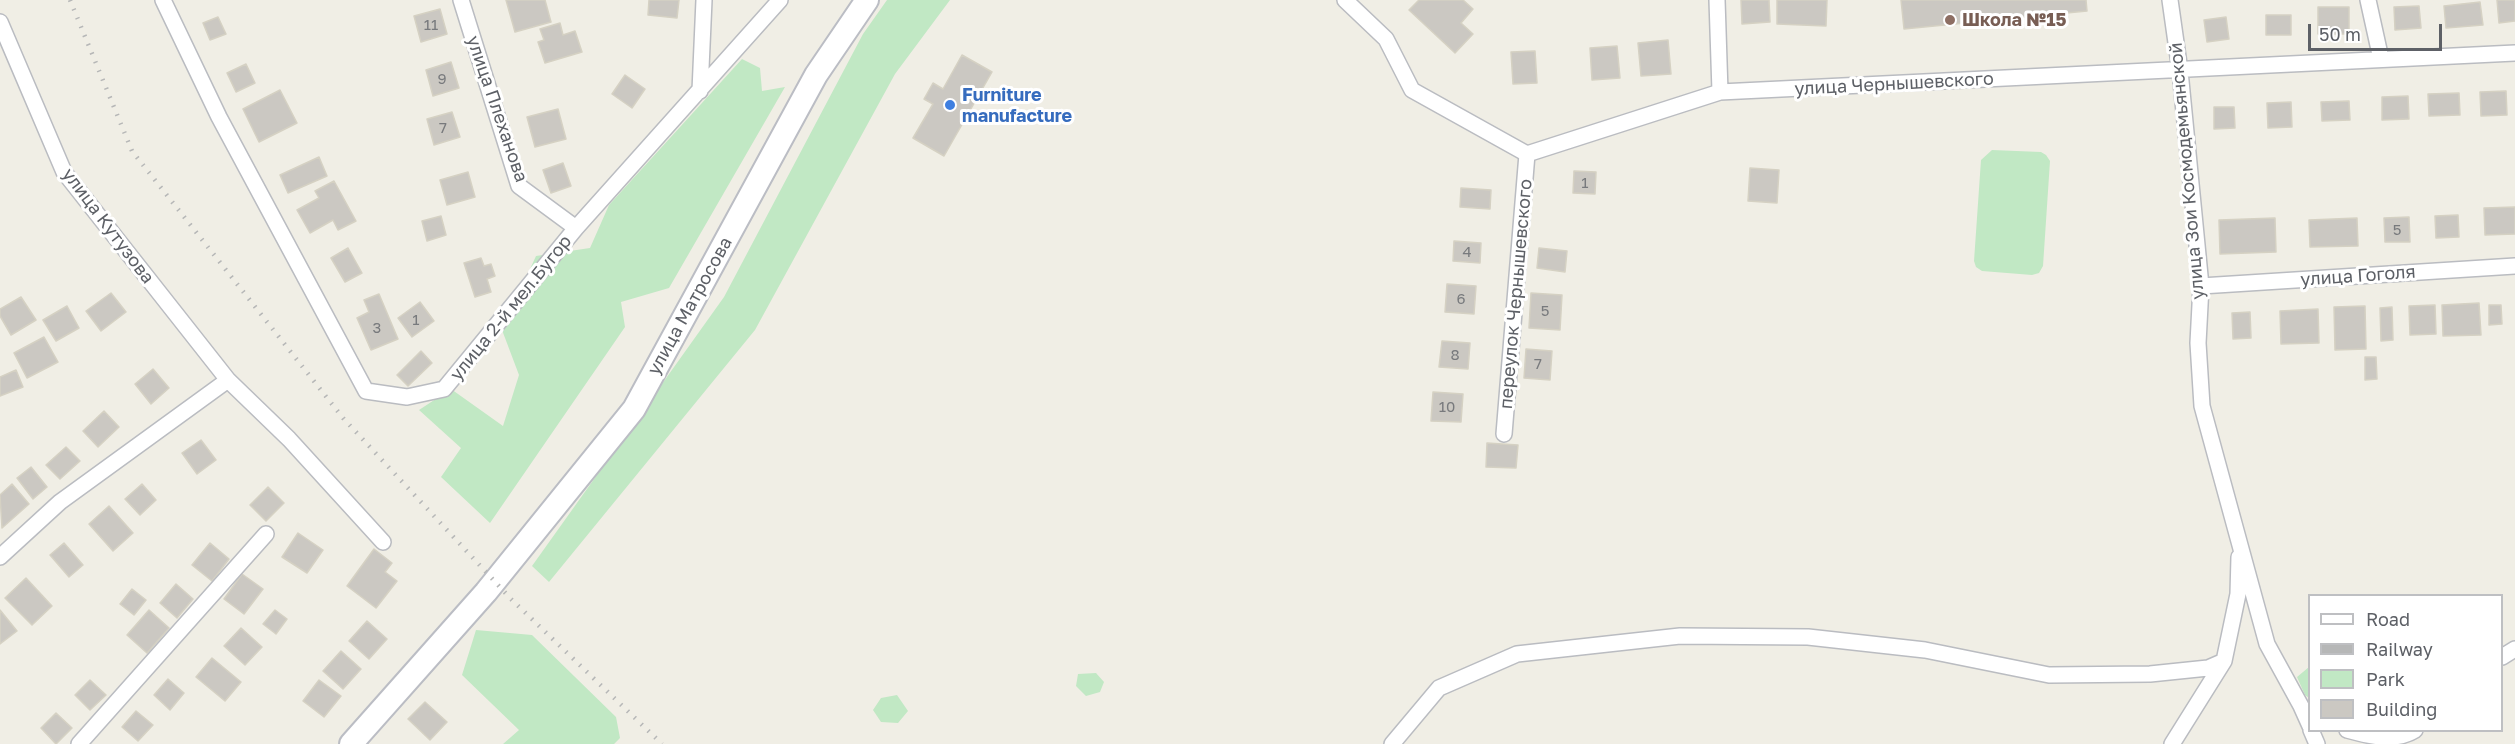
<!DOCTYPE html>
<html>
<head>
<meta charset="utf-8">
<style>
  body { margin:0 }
  #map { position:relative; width:2515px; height:744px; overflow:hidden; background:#f0eee5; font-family:"Golos Text",sans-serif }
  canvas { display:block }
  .legend { position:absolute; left:2308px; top:594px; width:195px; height:138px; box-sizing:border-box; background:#fff; border:2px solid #bebfc2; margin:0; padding:8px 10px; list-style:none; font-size:18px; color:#5d6066 }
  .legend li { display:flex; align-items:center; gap:12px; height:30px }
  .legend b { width:30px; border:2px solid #bebfc2 }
  .scale { position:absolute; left:2308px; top:24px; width:134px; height:27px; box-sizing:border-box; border:3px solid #5d6066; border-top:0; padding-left:8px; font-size:18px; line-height:21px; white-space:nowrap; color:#5d6066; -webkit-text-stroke:4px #fff; paint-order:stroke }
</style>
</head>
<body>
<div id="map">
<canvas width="2515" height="744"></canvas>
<ul class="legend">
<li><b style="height:8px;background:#fff"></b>Road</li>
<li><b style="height:8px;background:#b6b7b7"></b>Railway</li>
<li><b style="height:16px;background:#c1e8c4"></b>Park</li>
<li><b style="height:16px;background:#cbc8c2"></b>Building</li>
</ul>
<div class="scale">50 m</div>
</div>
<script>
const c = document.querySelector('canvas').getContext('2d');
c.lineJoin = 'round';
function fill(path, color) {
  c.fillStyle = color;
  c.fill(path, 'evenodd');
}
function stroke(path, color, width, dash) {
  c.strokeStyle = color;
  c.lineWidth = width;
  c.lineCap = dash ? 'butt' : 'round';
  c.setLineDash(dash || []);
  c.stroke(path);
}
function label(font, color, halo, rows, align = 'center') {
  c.font = font + ' "Golos Text",sans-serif';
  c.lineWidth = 6;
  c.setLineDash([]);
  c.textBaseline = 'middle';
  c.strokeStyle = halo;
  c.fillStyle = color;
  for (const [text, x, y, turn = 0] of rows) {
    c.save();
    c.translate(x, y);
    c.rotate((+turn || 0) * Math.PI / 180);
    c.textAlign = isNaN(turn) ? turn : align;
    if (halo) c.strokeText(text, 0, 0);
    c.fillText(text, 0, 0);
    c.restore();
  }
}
fill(new Path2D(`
  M887,0H950L895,74L755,330L549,582L532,566L724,297L863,34Z
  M742,59L760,68L762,91L785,87L669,288L621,302L625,327L490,523L441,477L461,448L419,410L451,389L503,426L519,375L502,330L536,256L590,248L609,205Z
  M1992,150L2041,152L2046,155L2050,161L2043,266L2039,273L2032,275L1982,271L1976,267L1974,261L1981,160Z
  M476,630L532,635L616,717L620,738L614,744H503L519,730L462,675Z
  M2309,667V698L2305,695L2297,677Z
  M1096,673L1104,682L1100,692L1086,696L1076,686L1078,674Z
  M897,695L908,711L898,723L881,722L873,710L881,698Z`), '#c1e8c4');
const building = new Path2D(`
  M506,0H545L551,22L515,32Z
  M649,0H679L677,18L648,15Z
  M1419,0H1463L1473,9L1461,23L1473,34L1455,53L1409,10Z
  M1741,0H1769L1770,22L1742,24Z
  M1777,0H1827L1826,26L1777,24Z
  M1901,0H2086L2087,11L1904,29Z
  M2497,0H2515V21L2499,23Z
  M2480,2L2483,25L2446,28L2444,6Z
  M2419,6L2421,28L2395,30L2394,7Z
  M2318,7H2349V34H2318Z
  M440,9L447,34L421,42L414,16Z
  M2266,15H2291V35H2266Z
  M218,17L226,34L210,40L203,23Z
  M2226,17L2229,39L2207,42L2204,20Z
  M560,23L563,35L575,31L582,52L545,63L538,42L544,40L540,29Z
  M1668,40L1671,74L1641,76L1638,43Z
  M1617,46L1620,78L1592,80L1590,48Z
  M1535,51L1537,83L1513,84L1511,52Z
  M962,55L992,72L944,156L913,138L933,104L924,99L933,83L943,89Z
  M451,62L459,88L433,96L426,70Z
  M246,64L255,83L236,92L227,73Z
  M625,75L645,89L632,108L612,94Z
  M280,90L297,123L259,142L243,109Z
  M2506,91L2507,115L2481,116L2480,92Z
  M2459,93L2460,115L2429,116L2428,94Z
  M2408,96L2409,119L2382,120V97Z
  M2349,101L2350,120L2322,121L2321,102Z
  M2291,102L2292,127L2268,128L2267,103Z
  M2214,107H2234L2235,128L2214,129Z
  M558,109L566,139L535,147L527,117Z
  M452,112L460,137L434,145L427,119Z
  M319,157L327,176L288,193L280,175Z
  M563,163L571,186L551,193L543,170Z
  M1750,168L1779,170L1777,203L1748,201Z
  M1574,171L1596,172L1595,194L1573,193Z
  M468,172L475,197L447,205L440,180Z
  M334,181L356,221L338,230L333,220L310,233L297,210L319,198L315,191Z
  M1461,188L1491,190L1490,209L1460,207Z
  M2515,207V234L2485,235L2484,208Z
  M2458,215L2459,237L2436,238L2435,216Z
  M441,216L446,235L427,241L422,221Z
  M2409,217L2410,242H2385L2384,218Z
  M2275,218L2276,252L2220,254L2219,220Z
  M2357,218L2358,246L2310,247L2309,220Z
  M1454,241L1481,243L1480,263L1453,261Z
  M348,248L362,273L345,282L331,258Z
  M1539,248L1567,251L1565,272L1537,268Z
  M481,258L484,266L491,264L495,276L487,279L491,292L475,297L464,263Z
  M1447,284L1476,286L1474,314L1445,312Z
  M111,293L126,312L101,331L86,311Z
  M1531,293L1562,295L1560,330L1529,328Z
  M379,294L398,339L371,350L357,318L369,312L364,300Z
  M21,297L36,320L11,335L0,316V309Z
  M420,302L434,321L412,337L398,318Z
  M2479,303L2481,335L2443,336L2442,305Z
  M2435,305L2436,334L2410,335L2409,306Z
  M2489,305H2501L2502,324L2489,325Z
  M67,306L79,328L56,341L43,320Z
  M2365,306L2366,349L2335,350L2334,307Z
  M2392,307L2393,340L2381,341L2380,308Z
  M2318,309L2319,343L2281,344L2280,311Z
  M2250,312L2251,338L2233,339L2232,313Z
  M44,337L58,362L27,378L14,353Z
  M1442,341L1470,343L1468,369L1439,367Z
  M1526,349L1552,351L1550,380L1524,378Z
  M421,351L432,363L408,386L397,375Z
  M2365,357H2376L2377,379L2365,380Z
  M153,369L169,388L151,404L135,384Z
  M16,370L23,387L0,396V377Z
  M1433,392L1463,394L1461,422L1431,421Z
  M104,411L119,427L98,447L83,431Z
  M201,440L216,460L197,474L182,453Z
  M1487,443L1518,445L1516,468L1486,467Z
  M66,447L80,461L60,479L46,465Z
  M31,467L47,487L33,499L17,478Z
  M12,484L29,504L2,528L0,495Z
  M142,484L156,500L140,515L125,499Z
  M268,487L284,503L266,521L250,505Z
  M109,506L133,533L113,551L89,524Z
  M298,533L323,550L307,573L282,557Z
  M64,543L83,565L69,577L50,555Z
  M210,543L229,559L212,581L192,565Z
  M374,549L392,563L385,572L397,581L376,608L347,586Z
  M242,574L263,589L244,614L224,599Z
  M26,578L52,606L32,625L5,598Z
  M176,584L193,599L177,618L160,603Z
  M132,589L146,600L134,615L120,604Z
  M0,610L17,631L0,644Z
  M149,610L169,628L147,653L127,635Z
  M275,610L287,619L276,634L263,624Z
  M367,621L387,639L369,659L349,641Z
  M241,628L262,647L245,665L224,646Z
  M341,651L361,669L343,689L323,671Z
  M212,658L241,682L225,701L196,677Z
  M168,679L184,693L170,710L154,695Z
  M90,680L106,695L90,710L75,695Z
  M319,680L341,696L324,717L303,701Z
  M425,702L447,722L430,740L408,719Z
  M136,711L153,725L138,741L122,727Z
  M56,713L72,728L56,744L41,728Z`);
fill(building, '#cbc8c2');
stroke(building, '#d5d1c3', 1.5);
const street = new Path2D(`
  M163,0L219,117L366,391L407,397L444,389L576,228L780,0
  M461,0L519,186L576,228
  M1345,0L1386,39L1412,90L1527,154L1720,92L2515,53
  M1717,0L1720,92
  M2170,0L2180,71L2201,286L2198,343L2202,406L2267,644L2301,706L2310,726
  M2368,0L2381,59
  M0,22L64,172L228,380L289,439L383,542
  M700,91L704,0
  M2201,286L2515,266
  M1504,434L1527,154
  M0,557L60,502L228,380
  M2502,657L2515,649
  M2311,730L2317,744
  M2347,730C2369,736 2394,743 2415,730
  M79,744L266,534
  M1392,744L1439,688L1517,654L1680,636L1808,637L1925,650L2049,675L2150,674L2208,668L2224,661
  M2172,744L2224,661L2238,594L2239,557`);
const secondary = new Path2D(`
  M351,744L486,592L634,409L816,75L867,0`);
stroke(street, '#babcc1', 18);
stroke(secondary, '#bbbdc4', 26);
stroke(street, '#fff', 15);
stroke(secondary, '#fff', 22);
stroke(new Path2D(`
  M70,0L132,151L343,418L511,599L662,744`), '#b6b7b7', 4.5, [1.5, 8]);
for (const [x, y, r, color] of [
  [1950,20,6,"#8d6e63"],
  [950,105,6,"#3f7fe0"]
]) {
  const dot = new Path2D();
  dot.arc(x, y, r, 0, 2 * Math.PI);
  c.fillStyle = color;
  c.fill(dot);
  stroke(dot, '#fff', 2);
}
label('15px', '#787a7d', null, [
  ["11",431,25],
  ["9",442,79],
  ["7",443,128],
  ["1",1585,183],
  ["5",2397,230],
  ["4",1467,252],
  ["6",1461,299],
  ["5",1545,311],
  ["1",416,320],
  ["3",377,328],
  ["8",1455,355],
  ["7",1538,364],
  ["10",1447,407]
]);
label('bold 18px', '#785e54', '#fff', [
  ["Школа №15",1962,20]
], 'left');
label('18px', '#5d6066', '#fff', [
  ["улица Чернышевского",1894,84,-3],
  ["улица Плеханова",497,109,71],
  ["улица Зои Космодемьянской",2187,171,-95],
  ["улица Кутузова",108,226,53],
  ["улица Гоголя",2358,276,-4],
  ["переулок Чернышевского",1516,294,-85],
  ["улица Матросова",690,306,-61],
  ["улица 2-й мел.Бугор",511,308,-51]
]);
label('bold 18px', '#366cbe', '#fff', [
  ["Furniture",962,95],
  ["manufacture",962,116]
], 'left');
</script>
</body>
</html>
